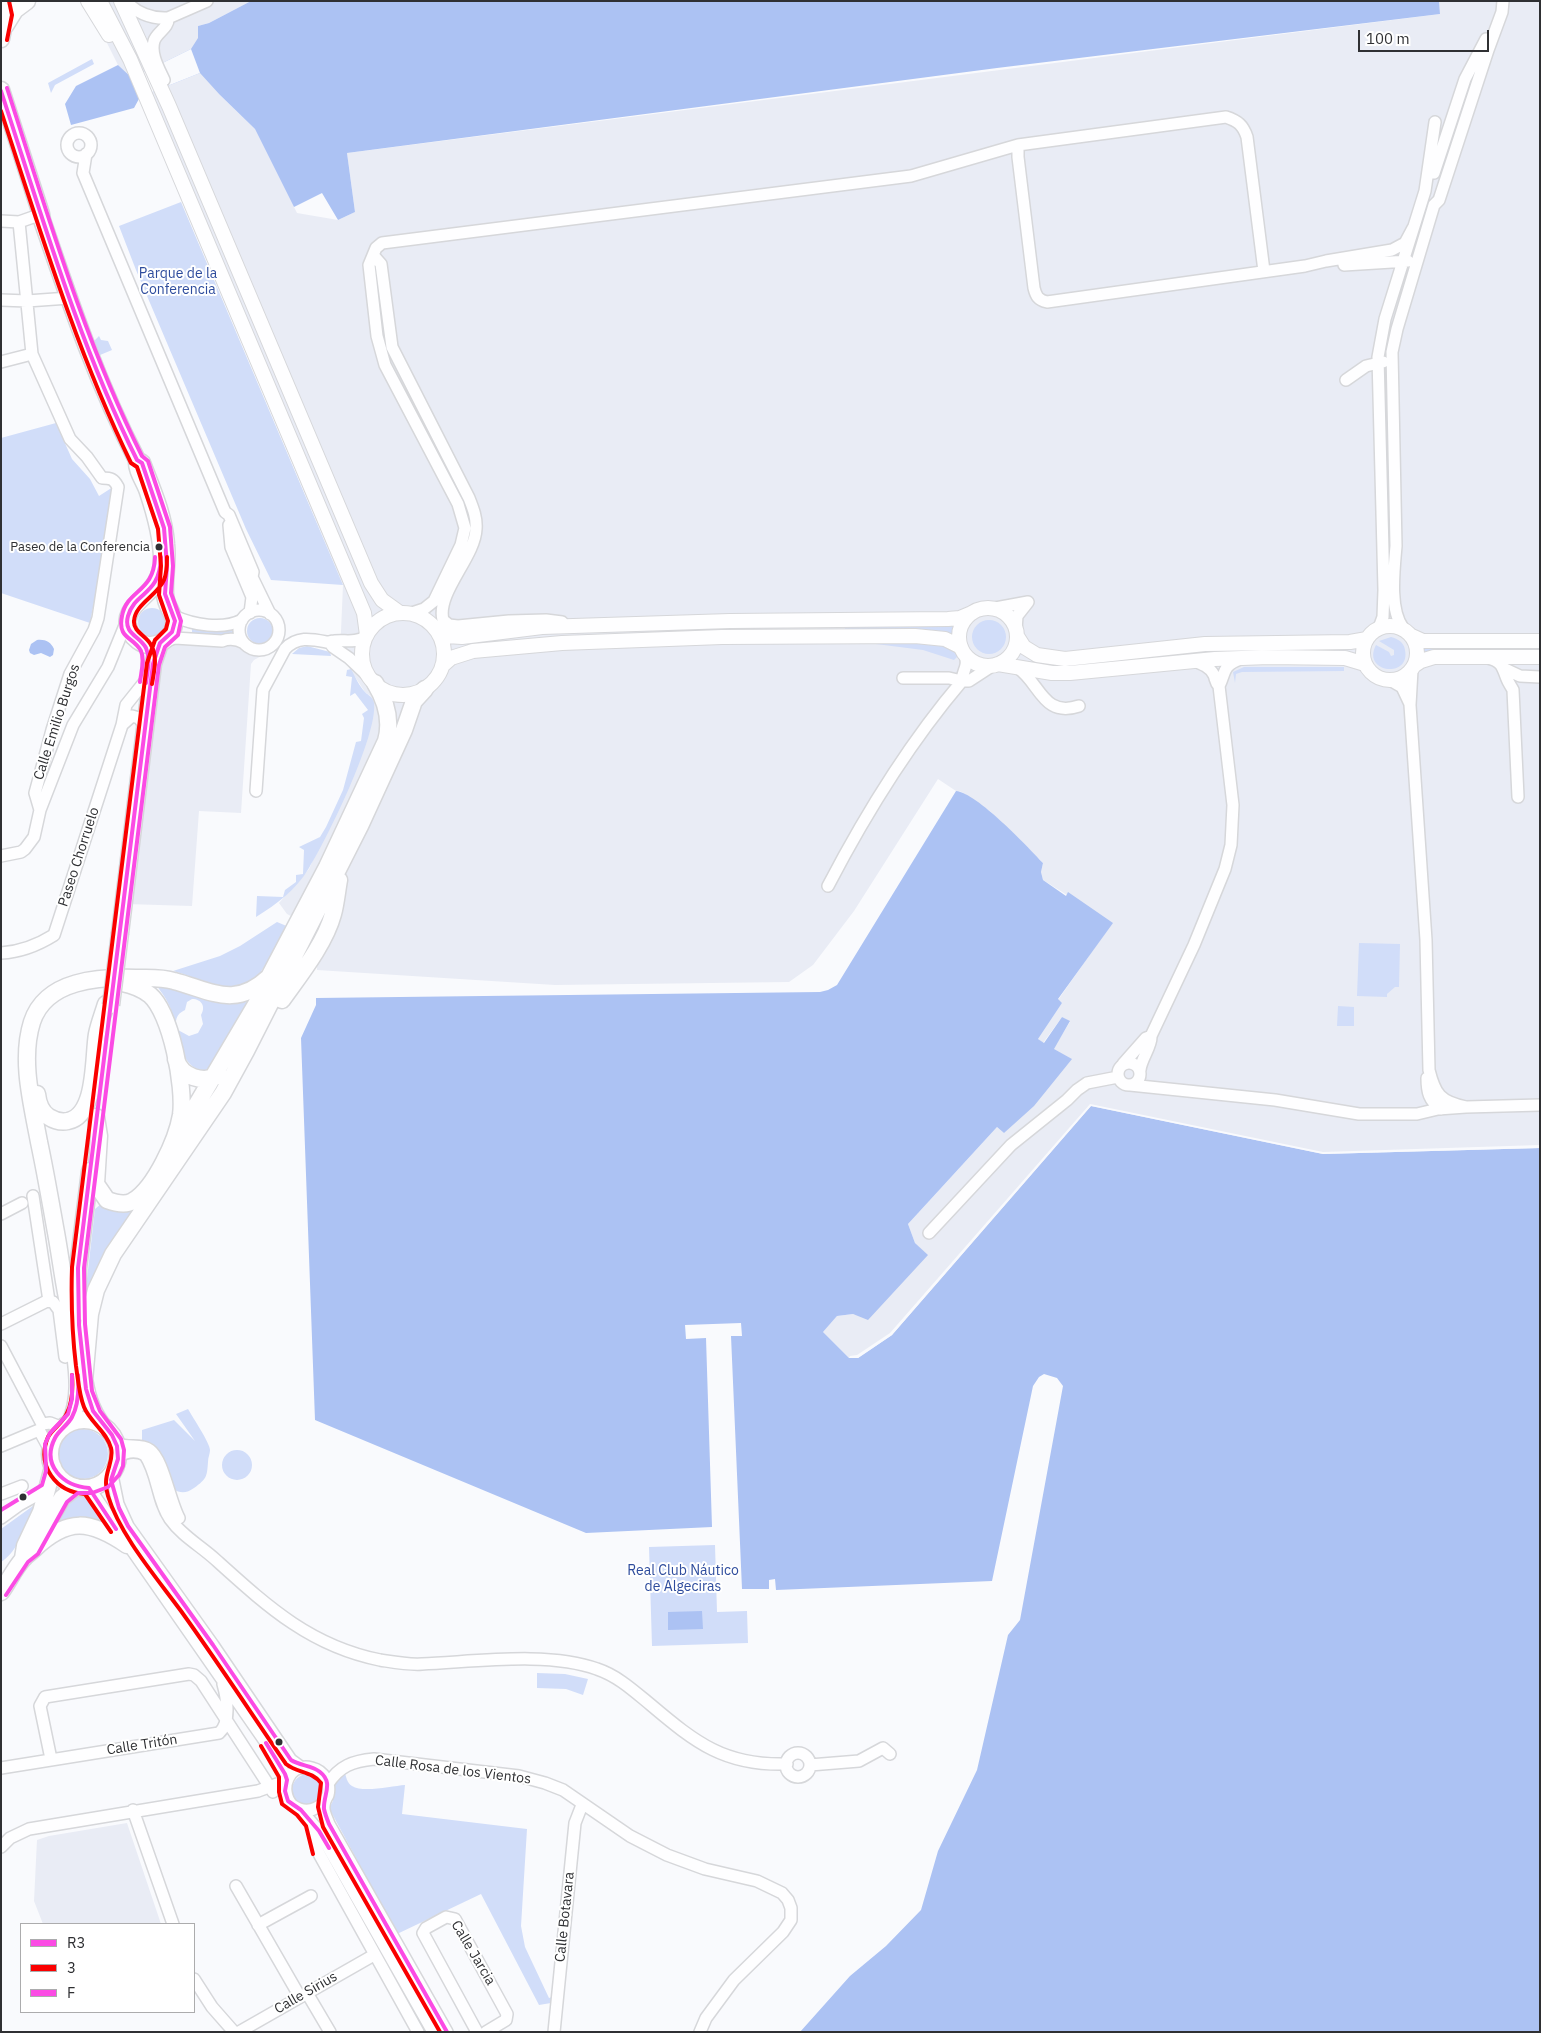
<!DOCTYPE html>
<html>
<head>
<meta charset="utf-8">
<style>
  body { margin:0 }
  #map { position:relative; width:1541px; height:2033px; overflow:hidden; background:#f9fafd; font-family:"IBM Plex Sans",sans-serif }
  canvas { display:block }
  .frame { position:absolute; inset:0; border:2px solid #2f3033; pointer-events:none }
  .legend { position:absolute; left:20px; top:1923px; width:175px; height:90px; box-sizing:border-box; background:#fff; border:1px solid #acacad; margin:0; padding:6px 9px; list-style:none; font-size:15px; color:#2f3033 }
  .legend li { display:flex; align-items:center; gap:10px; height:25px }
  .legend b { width:25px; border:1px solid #acacad }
  .scale { position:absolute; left:1358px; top:30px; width:131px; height:22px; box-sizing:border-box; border:2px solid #2f3033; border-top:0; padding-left:6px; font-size:15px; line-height:18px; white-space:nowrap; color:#2f3033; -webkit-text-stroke:4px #fff; paint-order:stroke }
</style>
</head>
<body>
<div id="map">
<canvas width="1541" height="2033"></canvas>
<div class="frame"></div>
<ul class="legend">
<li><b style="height:6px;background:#fb4be4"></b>R3</li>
<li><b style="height:6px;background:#fa0000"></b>3</li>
<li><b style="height:6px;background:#fb4be4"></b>F</li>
</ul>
<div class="scale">100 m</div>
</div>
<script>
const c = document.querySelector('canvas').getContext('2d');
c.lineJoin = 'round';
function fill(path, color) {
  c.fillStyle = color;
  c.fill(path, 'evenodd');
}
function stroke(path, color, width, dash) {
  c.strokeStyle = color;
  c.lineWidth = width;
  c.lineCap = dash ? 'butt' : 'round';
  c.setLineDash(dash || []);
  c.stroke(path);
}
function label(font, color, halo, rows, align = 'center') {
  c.font = font + ' "IBM Plex Sans",sans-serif';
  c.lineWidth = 4;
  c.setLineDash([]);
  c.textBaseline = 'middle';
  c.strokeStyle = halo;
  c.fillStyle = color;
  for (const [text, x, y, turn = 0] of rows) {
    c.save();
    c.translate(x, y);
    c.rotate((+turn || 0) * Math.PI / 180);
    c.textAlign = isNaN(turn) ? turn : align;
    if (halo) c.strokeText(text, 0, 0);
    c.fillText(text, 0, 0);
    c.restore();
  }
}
fill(new Path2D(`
  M86,1H251L209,23L198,26L220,95L255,129L297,213L338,220L355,212L347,153L1440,14L1439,1H1540V1148L1323,1154L892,1335L858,1358H849L823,1332L837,1316L853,1314L862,1316L927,1255L915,1243L908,1224L997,1127L1004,1133L1071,1059L1053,1049L1070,1022L1062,1017L1043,1043L1038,1039L1062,1003L1058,1000L1112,923L1043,880L1041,872L1043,863L991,812L962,792L956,791L938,779L854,911L813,965L789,982L555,985L317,970V958L328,935L287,914L279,903L309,869L369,734L374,705L370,696L365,692L340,654L343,585L140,97L132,78L118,65Z
  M175,643L242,646L255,655L265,654L254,660L251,664L241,813L199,811L192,906L126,904L159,651Z
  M127,1823L161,1924H43L34,1901L37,1840L49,1836Z`), '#e9ecf5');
fill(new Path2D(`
  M92,59L94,64L55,85L51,93L48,83Z
  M181,202L343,585L271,580L246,529L136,270L119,226Z
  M99,336L101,340L108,341L112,350L100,355L94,341Z
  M56,423L72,459L90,479L99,496L113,487L103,556L90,623L1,593V438Z
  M138 622a14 14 0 1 1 28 0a14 14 0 1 1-28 0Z
  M247 631a13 13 0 1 1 26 0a13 13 0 1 1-26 0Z
  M972 637a17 17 0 1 1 34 0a17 17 0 1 1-34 0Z
  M958,624L955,634L921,629H845V627Z
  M192,628L236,629L237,637L192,634Z
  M1391,637C1398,639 1404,642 1405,650C1411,679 1361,673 1376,645L1389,652L1391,656L1394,655V650L1379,641Z
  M868,643C891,643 943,637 959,655L954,660L923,650Z
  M307,646L330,652L331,656L292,654L299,648Z
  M1424,647L1540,648V650L1433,651L1424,652Z
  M1244,667H1344V671L1242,672L1236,674L1235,683L1233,672Z
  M351,669C355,676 359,686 365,692C369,696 373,697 374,703C378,735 327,839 309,868C296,890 277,904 256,917L257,896L283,897L285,890L296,882V875L303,874L304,850L299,847L320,837L326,827L343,790L356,742L361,741L364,718L362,714L368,710L355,693L350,696L352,677L346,676L347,670Z
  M277,922L289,927L257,978C224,997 205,979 173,971L220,956L240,946Z
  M1359,943L1400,944L1399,987H1395L1387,994V997L1357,996Z
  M157,986C191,989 220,1012 254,998L255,1002L205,1072C177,1066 179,1033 171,1010C168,1001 162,993 157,986ZM192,999C202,999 206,1007 201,1015L203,1024L198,1033L189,1036L178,1030C174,1021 176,1014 185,1010L187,1002Z
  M1338,1006L1354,1007V1026H1337Z
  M101,1204C112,1213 121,1211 135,1208L115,1236L102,1259L87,1305L85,1296L95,1209Z
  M188,1409C193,1418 210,1443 210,1450C210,1454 208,1457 208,1462C207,1476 207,1479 194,1488C187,1493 181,1494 173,1489L159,1452L155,1446L142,1440V1430L174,1420L195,1441L176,1414Z
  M58 1454a25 25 0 1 1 50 0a25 25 0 1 1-50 0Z
  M222 1465a15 15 0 1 1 30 0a15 15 0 1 1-30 0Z
  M75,1495C94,1494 102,1516 110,1530L49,1531L57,1513Z
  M37,1503C30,1520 17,1553 1,1562V1529Z
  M715,1545L717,1612L747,1611L748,1643L652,1646L649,1547Z
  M537,1673L565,1674L588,1679L583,1695L566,1689L537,1688Z
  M345,1772C346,1777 347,1783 352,1786C363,1793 392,1786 405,1785L402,1814L527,1829L521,1926L525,1947L549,1998L552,1997L551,2003L539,2005L481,1894L397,1934L329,1808L333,1801L332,1781Z
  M292 1790a16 16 0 1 1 32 0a16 16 0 1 1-32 0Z`), '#d1ddf9');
fill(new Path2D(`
  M251,1H1439L1440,14L997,68L347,153L355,212L338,220L322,193L294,207L255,129L220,95L200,73L140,97L134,108L71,125L65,104L76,86L118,65L132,78L191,49L198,38V26L209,23Z
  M37,640C45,639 51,642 54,649L53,655L50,657L41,653L34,655L30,653L29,650L31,644Z
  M956,791C977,793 1027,846 1043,863L1041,872L1043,880L1066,896L1068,892L1113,923L1058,999L1062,1003L1038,1039L1044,1043L1062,1017L1070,1021L1054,1049L1072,1059L1034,1106L1004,1133L997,1127L908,1224L915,1243L928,1255L868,1320L853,1314L837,1316L823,1332L849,1358H858L892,1335L1091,1106L1323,1154L1540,1148V2032H800L850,1976L886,1946L921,1910L938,1851L977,1770L1008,1635L1020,1620L1063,1386L1057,1378L1044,1374L1039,1377L1033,1386L992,1581L776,1590L775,1579L769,1580V1589H742L731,1336H742L741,1323L685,1325L686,1339L706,1338L712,1527L586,1533L315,1420L301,1038L316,1005V998L820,992L828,990L837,985Z
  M702,1611L703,1629L668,1630V1612Z`), '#acc2f3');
fill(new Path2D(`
  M191,49L200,73L140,97L132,78Z
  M1090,1104L1323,1152L1540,1145V1148L1323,1154L1091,1106L892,1335L858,1358H849L850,1356L857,1355L890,1333Z`), '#f9fafd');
const minor = new Path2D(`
  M125,1C137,13 152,19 168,18C169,28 157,32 154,41C150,54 159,69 164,80
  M168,18L207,1
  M67 145a12 12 0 1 1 24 0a12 12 0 1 1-24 0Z
  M1018,145V157L1034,288C1036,296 1038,300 1047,302L1305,266L1326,261L1392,250L1405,243L1413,228
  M86,154L83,173L225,512L229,515L253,572L252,577L270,614
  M1434,173L1465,79L1486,39
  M1,221L19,222L36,216
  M19,222L32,354L70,439L87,457L102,478C111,478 114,479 118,487L98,618L94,630L70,674L52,730L35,793L40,810
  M374,256L381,264L392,347L469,498C473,508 477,518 476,529C475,557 436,593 443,620L449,625L458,626L509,621L546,620L562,622
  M1344,265L1408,261
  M1,300L27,301L69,298
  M1,362L32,354
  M1346,380L1366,366L1383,362
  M229,525L231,547L252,597L250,613
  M990,609L1028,602L1017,616L1016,630
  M239 630a20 20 0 1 1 40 0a20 20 0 1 1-40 0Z
  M409,614L424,609L434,601L461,545L465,528L458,504L385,365L377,336L369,265L376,248L382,243L911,176L1018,145L1226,117C1238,121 1243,125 1247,137L1264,271
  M174,616C193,625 223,630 242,620
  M1379,628L1383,617L1384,590L1378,357L1385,319L1425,191L1435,122
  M1403,628C1389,609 1394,570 1396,546L1392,352L1397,329L1434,205L1439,200L1488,50L1502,12L1503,1
  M165,641L175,638L222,641C230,638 237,639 244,643
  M329,642L333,647L349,658L370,678
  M1488,658C1503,662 1502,667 1507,679C1508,682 1511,686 1513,690L1518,797
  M1194,661C1202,664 1210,667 1214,675C1216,680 1215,682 1219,686
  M1018,668C1040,683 1043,718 1079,706
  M1503,668L1520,676L1540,677
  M1412,670L1410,705L1426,940L1429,1070C1435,1094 1440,1102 1466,1107
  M903,678H949L962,681H969L992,666
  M1390,680L1402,687L1410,704
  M122,725L132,716L139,718L141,721
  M256,791L263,690L285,649C297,636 311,639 327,642C333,643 328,641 334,641C347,640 354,643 366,637
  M1,856L21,852L25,849L34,837L40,810L73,725L108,667L128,618
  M828,886C865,815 910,742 962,681C962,670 969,668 965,655
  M1,953C20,952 38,945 54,935L122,725L126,705L146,680
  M1118 1074a11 11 0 1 1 22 0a11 11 0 1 1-22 0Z
  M1123,1064L1146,1038L1151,1036
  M1140,1070C1141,1059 1152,1046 1151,1036L1194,945L1225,869L1231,845L1233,805L1219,686C1226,672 1222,666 1240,659
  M1427,1078C1427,1092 1429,1101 1441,1109
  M1130,1085L1275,1100L1359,1114H1417L1438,1109L1466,1107L1540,1105
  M33,1196L49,1301
  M1,1214L22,1203
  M929,1233L1011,1145L1067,1100L1077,1090L1087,1083L1118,1077
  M1,1324L47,1301L53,1302L59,1310L65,1357
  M1,1346L42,1424
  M42,1424L50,1423L63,1428
  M39,1430L50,1450
  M117,1443C127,1449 140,1443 150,1450C163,1459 170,1502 179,1518
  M1,1446L39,1430
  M118,1457C127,1451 136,1450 145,1455C158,1474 157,1500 170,1519C182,1536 201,1546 216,1560C267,1606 310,1646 380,1660C393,1662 408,1665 422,1664C473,1662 549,1651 597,1669C618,1676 634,1691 651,1705C696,1743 725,1766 787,1764
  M112,1475L118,1504L128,1526L213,1645L291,1760L302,1768
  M89,1488L278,1760L287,1780
  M1,1494L22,1486
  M1,1518L19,1505L48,1489
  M786 1765a12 12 0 1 1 24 0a12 12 0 1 1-24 0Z
  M51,1759L40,1706L45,1697L189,1674L194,1675L201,1681L273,1792
  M810,1765L859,1761L883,1748L890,1754
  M1,1768L219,1733C231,1723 227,1698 223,1684
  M328,1784C339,1766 353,1761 374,1759L519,1776L545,1783L563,1790L630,1836L667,1855L705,1869L757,1881L782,1893L788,1900L791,1908V1920L783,1932L734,1980L706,2018L700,2032
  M325,1801C315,1812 303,1813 292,1805C278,1789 289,1762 312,1768C324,1771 331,1783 328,1795C326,1799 324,1801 324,1806C323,1812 327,1818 329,1824L447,2032
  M133,1810L173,1924
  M301,1810L319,1831L433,2032
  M312,1824L317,1850L418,2032
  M1,1847L10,1838L29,1829L258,1791L277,1784
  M236,1886L300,1997
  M258,1925L311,1896
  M194,1979L212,2007L234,2032
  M307,1993L330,2032
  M239,2032L374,1955
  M477,2032L423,1933L426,1928L446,1917L455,1919L507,2014L506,2020L486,2032
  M554,2032L575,1823L582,1805`);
const major = new Path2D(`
  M88,1L109,35
  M100,1L130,59L364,613L367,635
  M121,1L169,106L371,583L382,600L400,613
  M959 637a29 29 0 1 1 58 0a29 29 0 1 1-58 0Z
  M362 654a41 41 0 1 1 82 0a41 41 0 1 1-82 0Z
  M1363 653a27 27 0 1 1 54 0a27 27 0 1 1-54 0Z
  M436,629L446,636L462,637L542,627L730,621L948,619L960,618L972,613
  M1017,636L1024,647L1037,655L1065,659L1205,644L1350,642L1367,639
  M1412,636L1423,641H1540
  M998,664L1052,673H1070L1215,659L1269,657L1345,658L1365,664
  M1415,665L1421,661L1434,657H1540
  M442,666L451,658L473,651L562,643L722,637L915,636L945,639L961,647`);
const highway = new Path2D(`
  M5,26L15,10L27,1
  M1,39L6,14L3,1
  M1,90L41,214L42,220C70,302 97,383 137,460L142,463C152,489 164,516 166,544C168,561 164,577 165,594C166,612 182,617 169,637C163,642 157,646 148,645C141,644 134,639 130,632C119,609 147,599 156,582C160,575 162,567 162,560C162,538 155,513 148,492C145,482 136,471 137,460
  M120,933L153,664L160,643
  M282,1000C299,976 325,944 333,914C336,903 337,891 339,880
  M176,1059C181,1077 203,1084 219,1075
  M37,1094C38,1103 41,1112 49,1117C55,1121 62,1122 68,1121C97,1115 93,1057 97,1034C99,1024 103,1014 106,1004
  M96,1117L99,1136L96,1184L107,1200C115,1203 125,1206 133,1201C155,1188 177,1139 181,1115C185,1087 171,1013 150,995C141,988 132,985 122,983
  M181,1131L268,984
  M77,1313L78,1268L90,1171
  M72,1321C64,1290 61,1258 55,1227C50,1199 45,1170 39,1142C32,1104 20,1060 32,1022C46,979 100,977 136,978C149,978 162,977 174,981C212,991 235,1009 269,977L327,867L386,741C392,720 386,701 375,683
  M83,1372C86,1393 90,1409 102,1425
  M84,1381L90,1314L96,1290L113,1254L223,1093L246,1051L360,826L404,730L414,701L425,689
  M50 1454a34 34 0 1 1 68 0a34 34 0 1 1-68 0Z
  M70,1423C87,1385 70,1349 72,1310
  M43,1531L62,1498L76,1487
  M23,1558L25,1546L41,1512L53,1467
  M1,1592C9,1581 14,1569 23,1559C26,1555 31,1552 34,1549C68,1517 90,1520 127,1545`);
stroke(minor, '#d6d7da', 14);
stroke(major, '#d6d7da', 16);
stroke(highway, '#d6d7da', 19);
stroke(minor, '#fefeff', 11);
stroke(major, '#fefeff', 14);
stroke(highway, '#fefeff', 16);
const highwayBridge = new Path2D(`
  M111,1005L120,933`);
stroke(highwayBridge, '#d6d7da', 19, []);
stroke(highwayBridge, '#fefeff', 16);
stroke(new Path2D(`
  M1,91C42,216 78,342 137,460L142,463L164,528L167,566L165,594L175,621L172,632L160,643L153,664L78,1268L79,1325L86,1389L93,1411L112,1435L117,1446L118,1459L111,1480L119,1508L128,1526L213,1645L291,1760C300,1766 312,1765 320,1772C334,1783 323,1795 324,1809C325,1814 327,1819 329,1824L447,2032
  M146,683C147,672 151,659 146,648C140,636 123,634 128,616C135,591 160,596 161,557
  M78,1375C79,1389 79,1404 72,1417C68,1425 59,1430 55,1438C41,1465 63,1486 89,1488L116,1529
  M266,1743L285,1774L287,1780L285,1791L288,1801L301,1810L319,1831L329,1848`), '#fb4be4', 4);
stroke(new Path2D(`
  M7,40L12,15L9,1
  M1,111C40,230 76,350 131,463L137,467L158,529L161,566L159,595L168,621L166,629L155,640L147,663L72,1267C71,1300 72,1333 76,1366C78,1379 79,1394 84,1407C90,1422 107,1432 111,1448C115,1463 101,1473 108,1496C120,1535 156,1577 181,1611C217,1661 251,1713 286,1764C297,1773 312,1771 321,1783L318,1807L323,1827L440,2032
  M152,684C154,671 158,657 151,645C147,636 133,632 134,621C135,604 157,596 164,580C167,573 167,565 167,557
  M72,1375C73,1388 73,1401 67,1413C63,1423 53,1428 48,1437C36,1466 56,1492 85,1494L111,1532
  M261,1746L279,1777V1792L282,1804L297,1815L306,1826L313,1854`), '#fa0000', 4);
stroke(new Path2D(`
  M140,682C141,673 145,660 141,651C134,637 117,639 122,616C127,589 154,593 155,557
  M1,1510L42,1485L46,1471L45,1444L50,1433L68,1414L72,1399V1375
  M6,1595L28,1562L38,1554L67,1502L78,1493H92L108,1487L119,1475L123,1466L124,1450L121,1439L100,1411L92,1391L85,1324L84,1268L159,665L165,647L178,635L181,621L171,593L173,566L170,527L148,461L142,456C83,338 47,212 7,88`), '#fb4be4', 4);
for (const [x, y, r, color] of [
  [159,547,4.5,"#2f3033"],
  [23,1497,4.5,"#2f3033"],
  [279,1742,4.5,"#2f3033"]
]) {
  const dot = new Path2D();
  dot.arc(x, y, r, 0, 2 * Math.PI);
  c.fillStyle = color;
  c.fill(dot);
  stroke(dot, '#fff', 2);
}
label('13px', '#2f3033', '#fff', [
  ["Paseo de la Conferencia",150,547]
], 'right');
label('14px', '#2e4c9d', '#fff', [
  ["Parque de la",178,274],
  ["Conferencia",178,290],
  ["Real Club Náutico",683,1571],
  ["de Algeciras",683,1587]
]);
label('14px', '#2f3033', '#fff', [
  ["Calle Emilio Burgos",57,722,-72],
  ["Paseo Chorruelo",79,857,-72],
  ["Calle Tritón",142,1745,-9],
  ["Calle Rosa de los Vientos",453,1770,7],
  ["Calle Botavara",565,1917,-84],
  ["Calle Jarcia",473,1953,59],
  ["Calle Sirius",306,1993,-30]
]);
</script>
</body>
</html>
